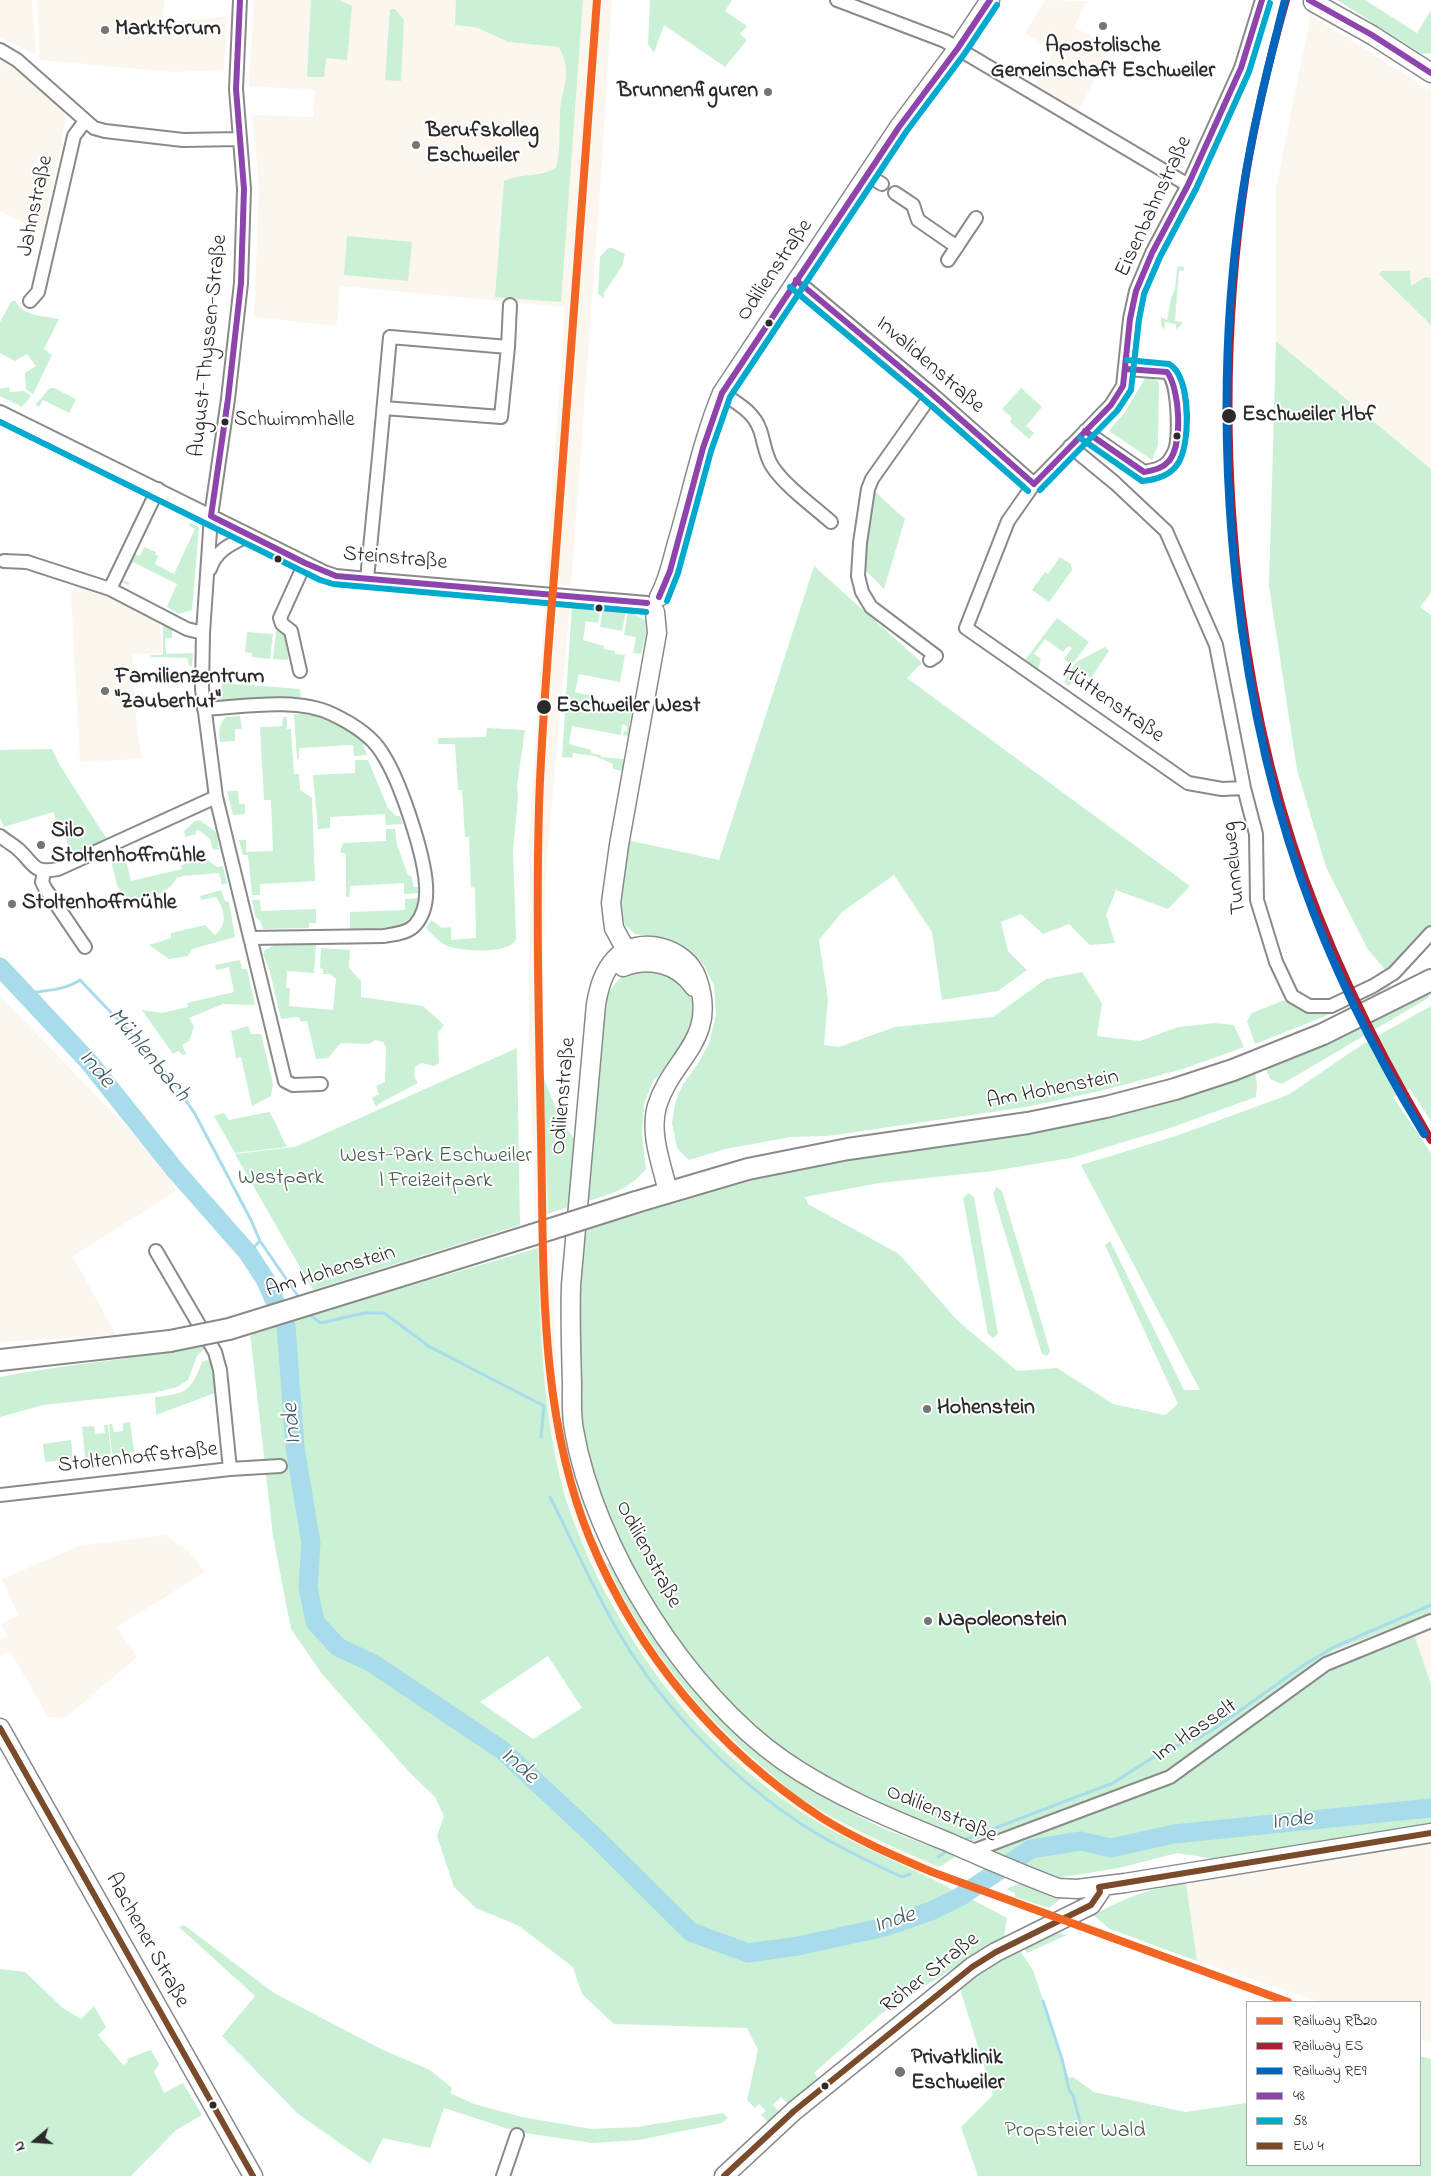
<!DOCTYPE html>
<html>
<head>
<meta charset="utf-8">
<style>
  body { margin:0 }
  #map { position:relative; width:1431px; height:2176px; overflow:hidden; background:#fff; font-family:"Indie Flower",sans-serif }
  canvas { display:block }
  .legend { position:absolute; left:1246px; top:2001px; width:175px; height:165px; box-sizing:border-box; background:#fff; border:1px solid #aaa; margin:0; padding:6px 9px; list-style:none; font-size:15px; color:#2b2b2b }
  .legend li { display:flex; align-items:center; gap:10px; height:25px }
  .legend b { width:25px; border:1px solid #aaa }
  .north { position:absolute; left:10px; top:2116px; width:50px; height:50px; -webkit-text-stroke:4px #fff; paint-order:stroke; rotate:252deg; font-size:14px; font-weight:700; line-height:20px; text-align:center; color:#2b2b2b }
  .north::after { content:''; display:block; margin:auto; width:18px; height:22px; background:#2b2b2b; clip-path:polygon(50% 0,100% 100%,50% 72%,0 100%) }
</style>
</head>
<body>
<div id="map">
<canvas width="1431" height="2176"></canvas>
<ul class="legend">
<li><b style="height:6px;background:#f26522"></b>Railway RB20</li>
<li><b style="height:6px;background:#aa2135"></b>Railway ES</li>
<li><b style="height:6px;background:#0065bd"></b>Railway RE9</li>
<li><b style="height:6px;background:#8e44ad"></b>48</li>
<li><b style="height:6px;background:#00a9ce"></b>58</li>
<li><b style="height:6px;background:#7a4b2a"></b>EW 4</li>
</ul>
<div class="north">N</div>
</div>
<script>
const c = document.querySelector('canvas').getContext('2d');
c.lineJoin = 'round';
function fill(path, color) {
  c.fillStyle = color;
  c.fill(path, 'evenodd');
}
function stroke(path, color, width, dash) {
  c.strokeStyle = color;
  c.lineWidth = width;
  c.lineCap = dash ? 'butt' : 'round';
  c.setLineDash(dash || []);
  c.stroke(path);
}
function label(font, color, halo, rows, align = 'center') {
  c.font = font + ' "Indie Flower",sans-serif';
  c.lineWidth = 4;
  c.setLineDash([]);
  c.textBaseline = 'middle';
  c.strokeStyle = halo;
  c.fillStyle = color;
  for (const [text, x, y, turn = 0] of rows) {
    c.save();
    c.translate(x, y);
    c.rotate((+turn || 0) * Math.PI / 180);
    c.textAlign = isNaN(turn) ? turn : align;
    if (halo) c.strokeText(text, 0, 0);
    c.fillText(text, 0, 0);
    c.restore();
  }
}
fill(new Path2D(`
  M0,0H32L36,55L0,37Z
  M37,0H164L163,22L227,17L224,70L171,72L40,60Z
  M254,0H612L601,176L571,586L546,583L565,307L340,286L337,326L254,317L259,187L252,115L313,117L315,90L249,86Z
  M1045,0L1087,1L1074,27L1112,48L1077,113L1033,88L1054,51L1025,33Z
  M1311,15L1431,91V469L1276,341V187Z
  M0,60L14,69L62,109L66,118L43,232L0,211Z
  M79,586L116,597L160,621L162,653L132,654L137,729L142,759L80,762L71,594L75,587Z
  M545,604L570,606L546,869L542,1027L548,1214L535,1219L529,1033V841Z
  M0,996L166,1168L176,1191L73,1256L116,1335L0,1342Z
  M552,1243L556,1361L563,1420L575,1476L593,1531L614,1579L647,1636L689,1693L741,1749L799,1797L848,1826L939,1867L920,1873L843,1836L794,1808L732,1759L676,1701L639,1647L604,1587L579,1536L561,1479L549,1424L541,1360L538,1248Z
  M165,1535L189,1552L205,1572L117,1627L137,1657L65,1718L48,1717L10,1651L0,1656V1640L8,1636L1,1625L18,1615L2,1579L79,1546Z
  M1431,1628V1685L1414,1634Z
  M1431,1838V2043L1420,2039V2002H1320L1197,1961L1185,1877Z`), '#fbf7ee');
fill(new Path2D(`
  M311,0H339L352,6L347,60L326,58L324,77H307Z
  M456,0H583L561,302L495,297L504,181C521,173 538,178 556,168C561,147 559,135 560,114C561,86 574,75 559,47L509,42L475,27L455,25Z
  M650,0H732L725,11L747,26L740,34L747,40L725,67L664,25L654,53L648,44Z
  M1337,0H1365L1417,33L1431,10V53L1422,54Z
  M390,9H395L404,20L401,81L385,80Z
  M347,236L412,242L408,281L344,275Z
  M608,248H613L625,254L622,266L604,293V298L598,294L600,257Z
  M1179,266L1184,267V271L1179,270L1175,321L1182,322V324L1176,330V324L1165,322L1164,330L1161,325V317L1167,320L1171,298L1175,289L1177,269Z
  M1382,271H1410L1411,286L1425,277L1431,278V325L1379,274Z
  M15,300C21,316 44,316 59,319L44,349L52,355L33,394L26,389L25,373L36,366L27,354L15,361L0,353V322L11,302Z
  M1276,341L1431,469V593L1420,607L1431,615V924L1387,972L1367,948L1326,867L1297,770L1269,586Z
  M1147,375L1159,382L1158,445L1152,460L1109,431L1125,412Z
  M9,387L10,392L24,391L31,396L22,407L0,396V389Z
  M50,388H54L76,399L69,413L43,400L39,407L35,405Z
  M1021,388L1042,407L1026,426L1034,433L1029,439L1010,422L1012,418L1002,409Z
  M872,489L905,519L884,589L867,572L864,566Z
  M190,523L199,527L192,610L179,614L167,607L177,584L133,562L123,580L130,583L128,585L119,581L133,553L140,556L144,547L156,552L155,554L158,556L155,564L174,574L195,529L189,526Z
  M1060,557L1071,564L1072,570L1049,602L1032,590L1045,572L1048,574Z
  M814,566L922,663L907,678L1190,886L1168,909L1116,890L1106,915L1115,943L1090,945L1069,924L1043,934L1021,914L1001,922L1008,951L1027,970L998,991L942,1000L932,932L894,875L842,912L819,940L828,999L824,1045L839,1047L895,1027L993,1017L1046,979L1082,972L1102,1003L1097,1036L1140,1041L1178,1027L1215,1023L1234,1025L1244,1047L1183,1069L1100,1091L1026,1107L828,1136L791,1137L725,1149L689,1160L677,1148L672,1123L675,1104L682,1086L699,1062L709,1043L716,1015L714,985L703,964L688,949L667,938L635,934L625,925L618,898L627,840L719,860Z
  M572,606L601,609L598,623L586,621L583,640L604,646V649L615,651V654L625,655L620,682L579,674L575,692L598,698V701L608,703V705L632,708L628,736L623,735L624,731H627V726L622,724L621,735L572,726L569,744L591,750V753L601,755V757L624,759L622,771L613,769V764L595,756L573,753L572,758L562,757Z
  M603,609L626,611L622,631L600,627Z
  M628,611L645,620L646,634L641,654L633,653L636,637L624,635Z
  M1057,618L1089,642L1072,665L1064,659L1072,648L1068,646L1063,652L1045,639L1034,654L1041,659L1038,669L1025,660Z
  M163,623L172,628V638H165L166,654L193,653L192,666H189L187,658L151,657V655H163Z
  M281,627L286,629L288,660L273,659L276,631H280Z
  M247,632L273,634L270,659L252,657V653L245,652Z
  M1105,647L1109,651L1091,678L1081,672L1069,686L1064,682L1076,662Z
  M222,683L300,689L301,697L223,701L217,699L220,696Z
  M294,714C321,714 346,725 365,743L363,745L367,755L354,756L353,745L299,748V759H297Z
  M240,716L242,729H235V741L220,742C219,732 218,724 226,717Z
  M283,717H287V729H291L294,774H299L300,790L312,798L315,881L260,884V895H252L248,855H243L239,840H246V852L273,851L271,800H264L260,727L282,726Z
  M487,728L525,730L517,785L518,798L513,850L516,939C510,955 461,951 447,946C440,943 432,934 426,928L431,920L442,928L451,927V940L476,938L475,888L471,887L469,837H465L462,790H458L455,744H438V738L486,737Z
  M52,749L59,764L108,841L74,857L53,812L4,827L0,818V750Z
  M355,760H368L388,808L396,816H400L403,824L386,825L385,814L330,817V828L318,829L313,775L355,773Z
  M227,791H238L239,804H245V814L233,815Z
  M200,820L216,832L219,849L213,850L210,839L199,830L196,831V834L185,837L184,831L195,821Z
  M386,829H395L397,845L408,875L411,876L414,887H420V893L404,894V883L350,886L349,897H346V854L340,852L343,843L386,841Z
  M125,856L131,881L182,869L181,865L206,859L217,867L223,866L227,883L222,885L219,873L183,876L177,878L171,886L157,896L129,904L117,885L111,860Z
  M221,890L225,901L229,902L235,937L192,949L188,956L169,959L149,945L171,938V933L205,925L215,935C228,924 225,910 216,897L201,900L200,896Z
  M420,898C417,932 375,928 350,930V912L405,910V899Z
  M252,900H260L261,911L316,909V923H309V928L263,929L260,921L255,916Z
  M275,945H316L314,973L287,971L286,988H290L289,1006L333,1010L336,979L330,974H323V969L320,968L321,948L350,950L349,968L361,981V997L423,1006L444,1025L438,1033L439,1063L434,1066L422,1063L415,1067L414,1076L418,1083L380,1103L376,1107L372,1098L379,1094L376,1086L385,1082L386,1047L383,1042L375,1040L369,1044L341,1043L328,1058L316,1059L307,1021L301,1022L299,1017L281,1019L269,968L263,954L265,950Z
  M240,960L242,969H247L255,1005L223,1004L189,1018L194,1027L189,1041L182,1045L186,1054L183,1055L178,1051L173,1054L142,1010L162,1013L188,1007L187,1003L234,992L229,967L216,970L215,965Z
  M634,970H665L687,988L692,1001V1020L680,1050L652,1083L644,1104L642,1134L646,1169C627,1192 609,1194 582,1203L604,1006C609,989 617,977 634,970Z
  M1388,983L1391,986L1333,1013L1255,1044L1247,1021L1252,1013L1282,1001H1290L1332,1010L1383,988Z
  M1426,991L1430,997L1282,1084L1270,1079L1265,1067Z
  M1431,1006V1121L1410,1089L1393,1097L1431,1153V1613L1333,1651L1280,1692L1167,1772L1104,1797L971,1842L954,1838L881,1811L810,1770L741,1717L672,1641L626,1561L600,1502L580,1428L573,1320L580,1231L754,1180L1255,1071L1257,1085L1256,1097L1170,1128L1071,1158L993,1171L879,1183L805,1197L808,1204L899,1254L957,1320L1017,1371L1057,1368L1113,1404L1165,1415L1178,1404L1105,1245L1110,1241L1184,1390H1200L1081,1165L1176,1136L1288,1095L1363,1044Z
  M248,1026L251,1034H261L273,1084L271,1096L252,1106L241,1057L236,1058L231,1031Z
  M517,1048L520,1225L313,1290L235,1154L295,1147Z
  M543,1076L560,1119L575,1140L571,1206L548,1214Z
  M269,1112C277,1123 280,1135 287,1147L235,1153L214,1116L224,1113L229,1120Z
  M996,1187L1002,1191L1050,1351L1047,1356L1042,1354L993,1194Z
  M969,1193L974,1197L998,1334L993,1338L988,1334L963,1198Z
  M538,1248C540,1326 542,1401 560,1477C578,1552 627,1640 676,1700C708,1740 752,1778 794,1807C833,1834 877,1853 920,1873C949,1887 978,1903 1007,1918L1004,1937L882,2013L814,2073L820,2081L789,2105L781,2097L773,2105L780,2113L769,2123L761,2115L766,2111L759,2104L755,2108L747,2100L758,2050L747,2028L614,2024L582,1994L573,1967L519,1926L476,1908L454,1887L437,1836L444,1816L435,1797L410,1773L322,1674L291,1629L273,1536L250,1333ZM548,1656L582,1708L533,1739L480,1702Z
  M205,1345V1348L197,1356L188,1380L177,1387L153,1393L43,1405L0,1417V1377C68,1363 137,1360 205,1345Z
  M208,1360L212,1364L215,1393L156,1415L155,1397C185,1394 191,1392 202,1362Z
  M130,1422L134,1452L112,1454L109,1424H112L114,1432L123,1431V1423Z
  M104,1425H108L111,1455L85,1458L82,1427L94,1426L95,1434L105,1433Z
  M71,1440L73,1459L45,1462L43,1444Z
  M609,1563L614,1566C651,1637 697,1707 762,1756C796,1782 835,1804 872,1823C899,1836 929,1845 957,1856L939,1867C892,1846 842,1826 799,1797C789,1790 780,1781 770,1773C703,1717 643,1645 607,1564Z
  M1414,1634L1431,1685V1827L1215,1859L1177,1853L1119,1868L1057,1878L990,1849L1174,1781L1336,1667Z
  M1022,1882L1062,1898L1049,1908L1015,1897V1893L1006,1889Z
  M1186,1883L1197,1961L1110,1929L1093,1915C1125,1898 1150,1888 1186,1883Z
  M184,1925L274,1993L381,2049L430,2070L452,2088L450,2093L474,2104L522,2117L592,2129L637,2127L723,2113L728,2118L722,2123L639,2140L592,2143L518,2132L444,2108L430,2148L383,2138L370,2164L298,2114L222,2036L255,1996L179,1927Z
  M1056,1932L1067,1935L1027,1953L1024,1948Z
  M1020,1951L1033,1970L1069,2078L1073,2077L1094,2092L1185,2112L1247,2103V2165H1420V2056L1431,2059V2176H978L961,2127L993,2095L960,1989L985,1967Z
  M0,1969L25,1972L63,2008L81,2019L94,2006L106,2027L98,2035L123,2065L128,2062L127,2059L151,2050L159,2064L154,2072L164,2093L183,2083L202,2115L176,2130L131,2176H0Z`), '#caf1d5');
stroke(new Path2D(`
  M26,994C44,990 64,991 80,980L143,1046L175,1084L195,1114L251,1220L260,1241L300,1299
  M248,1253L260,1241
  M307,1313L321,1323L364,1313H384L430,1347L544,1406L541,1437
  M550,1497C573,1542 593,1589 619,1633C663,1709 739,1786 814,1832C842,1849 872,1863 902,1877L910,1874
  M961,1841L1113,1783L1163,1751L1200,1737L1214,1729L1304,1665L1332,1648L1431,1605
  M938,1857L950,1849
  M1043,2001L1062,2059L1069,2090L1073,2095L1081,2126L1090,2138`), '#a8dceb', 3);
stroke(new Path2D(`
  M0,967L89,1062L175,1170L248,1253L265,1279L286,1326L295,1447L311,1543L308,1587L315,1622L338,1647L372,1663L502,1750L591,1833L691,1932L748,1953L798,1946L885,1927L931,1911L958,1898L1031,1849L1081,1841L1111,1848L1174,1834L1431,1808`), '#a8dceb', 19);
const street = new Path2D(`
  M240,0L236,89L244,189L241,283L228,399L211,516L203,633L202,689L216,797L285,1081L293,1085L321,1084
  M837,0L945,41L1188,185
  M0,50L17,60L94,128L105,131L183,140L240,139
  M867,175L882,184
  M895,193L913,205L918,220L957,247
  M948,260L976,218
  M796,280L932,394L1034,484
  M30,301L38,292L74,136L85,121
  M508,347L510,305
  M722,393C737,403 754,412 760,430C764,441 765,455 772,466C785,486 813,506 831,522
  M0,412L324,572L336,576L367,579L647,603
  M1085,431L1144,472C1154,470 1162,469 1169,461C1171,458 1175,452 1176,447C1179,432 1179,381 1167,372L1126,369
  M1070,446L1115,483L1166,531L1216,645L1244,788L1256,834L1257,900L1276,962L1292,996L1309,1006H1331L1373,986L1394,973L1431,933
  M4,561L27,562L110,589L187,629L203,633
  M210,569C216,550 231,544 249,535
  M367,579C375,498 383,418 390,337L508,347L501,417L384,408
  M110,589L158,489
  M930,660L936,656L871,607L862,592L858,576L860,543L868,489L872,479L932,394
  M300,671L291,631L282,624L280,618L305,563
  M204,709C242,707 296,697 332,714C349,722 372,736 382,753C400,780 424,853 426,885C427,899 425,914 415,925C408,933 395,934 384,936L250,938
  M1244,788L1222,789L1188,783L966,628L1008,521L1034,484L1111,405L1123,386L1130,319L1136,291L1152,253L1188,185L1241,68L1262,0
  M0,836C6,841 14,845 19,850C35,865 33,874 58,869L216,797
  M44,872L42,882L45,888L85,947
  M156,1251L215,1352L220,1370L230,1469
  M0,1495L230,1469L280,1466
  M970,1852L1170,1777L1326,1664L1431,1621
  M503,2176L517,2135`);
const secondary = new Path2D(`
  M1313,2L1372,35L1431,73
  M659,597C668,581 672,561 677,543C692,493 702,441 722,393L899,127L958,48L990,0
  M633,963L614,928L611,903L619,845L657,633L655,612
  M623,967C649,957 678,963 694,987
  M668,1192C662,1165 649,1134 657,1106C672,1057 719,1040 697,978C686,947 638,934 615,959C603,972 599,988 596,1004L571,1285C570,1318 571,1350 572,1383C572,1398 571,1415 574,1430C594,1547 686,1693 784,1761C835,1796 891,1819 948,1842C984,1858 1021,1874 1058,1888L1077,1889L1125,1883L1431,1833
  M0,1728L253,2176
  M724,2176L794,2111L972,1967L996,1952L1091,1905L1100,1892L1099,1887`);
const primary = new Path2D(`
  M636,1202L748,1169L848,1149L1028,1123L1106,1107L1175,1089L1233,1070L1323,1034L1431,980
  M423,1269L532,1235
  M0,1360L170,1341`);
stroke(street, '#8a8a8a', 16);
stroke(secondary, '#8a8a8a', 21);
stroke(primary, '#8a8a8a', 24);
stroke(street, '#fff', 12);
stroke(secondary, '#fff', 18);
stroke(primary, '#fff', 20);
const primaryBridge = new Path2D(`
  M532,1235L636,1202
  M170,1341L229,1329L423,1269`);
stroke(primaryBridge, '#8a8a8a', 24, []);
stroke(primaryBridge, '#fff', 20);
stroke(new Path2D(`
  M1309,0L1372,35L1431,73
  M796,280L932,394L1034,484
  M1085,431L1144,472C1153,470 1162,469 1169,461C1183,444 1180,389 1167,372L1126,369
  M1034,484L1111,405L1123,386L1130,319L1136,291L1152,253L1188,185L1241,68L1262,0
  M211,516L228,399L241,283L244,189L236,89L240,0
  M211,516L305,563L336,576L647,603
  M659,597L670,571L703,448L722,393L899,127L958,48L990,0`), '#8e44ad', 6);
stroke(new Path2D(`
  M790,287L926,401L1028,491
  M0,422L320,580L333,584L646,612
  M1080,438L1142,481C1155,480 1169,476 1177,465C1191,447 1192,376 1169,364L1127,360
  M1040,490L1117,411L1131,390L1139,320L1144,294L1160,257L1196,189L1249,72L1270,3
  M667,601L678,573L711,451L730,397L906,132L965,53L997,5`), '#00a9ce', 6);
stroke(new Path2D(`
  M0,1728L253,2176
  M1099,1887L1431,1833
  M724,2176L794,2111L972,1967L996,1952L1091,1905L1100,1892L1099,1887`), '#7a4b2a', 6);
stroke(new Path2D(`
  M597,0C584,170 572,340 559,511C552,609 542,708 539,807C536,916 539,1026 541,1135C544,1270 538,1412 590,1539C637,1654 718,1750 822,1818C857,1840 895,1856 932,1872L1288,2002`), '#f26522', 8);
stroke(new Path2D(`
  M1286,0C1270,57 1256,115 1246,174C1213,388 1226,638 1293,844C1327,949 1375,1046 1431,1140`), '#aa2135', 8);
stroke(new Path2D(`
  M1285,0C1269,63 1253,126 1243,190C1209,408 1228,670 1301,879C1331,965 1376,1055 1424,1134`), '#0065bd', 8);
for (const [x, y, r, color] of [
  [1103,26,5,"#757575"],
  [105,30,5,"#757575"],
  [768,92,5,"#757575"],
  [416,145,5,"#757575"],
  [769,323,4.5,"#2b2b2b"],
  [1229,416,8,"#2b2b2b"],
  [225,422,4.5,"#2b2b2b"],
  [1177,436,4.5,"#2b2b2b"],
  [278,559,4.5,"#2b2b2b"],
  [599,608,4.5,"#2b2b2b"],
  [105,691,5,"#757575"],
  [544,707,8,"#2b2b2b"],
  [41,845,5,"#757575"],
  [12,904,5,"#757575"],
  [927,1409,5,"#757575"],
  [928,1621,5,"#757575"],
  [900,2072,6,"#757575"],
  [825,2086,4.5,"#2b2b2b"],
  [213,2105,4.5,"#2b2b2b"]
]) {
  const dot = new Path2D();
  dot.arc(x, y, r, 0, 2 * Math.PI);
  c.fillStyle = color;
  c.fill(dot);
  stroke(dot, '#fff', 2);
}
label('21px', '#2b2b2b', '#fff', [
  ["Schwimmhalle",234,422]
], 'left');
label('bold 22px', '#2b2b2b', '#fff', [
  ["Marktforum",115,30],
  ["Apostolische",1103,47,"center"],
  ["Gemeinschaft Eschweiler",1103,72,"center"],
  ["Brunnenfiguren",758,92,"right"],
  ["Berufskolleg",426,132],
  ["Eschweiler",426,157],
  ["Familienzentrum",115,678],
  ["\"Zauberhut\"",115,703],
  ["Silo",51,832],
  ["Stoltenhoffmühle",51,857],
  ["Stoltenhoffmühle",22,904],
  ["Hohenstein",937,1409],
  ["Napoleonstein",938,1621],
  ["Privatklinik",911,2059],
  ["Eschweiler",911,2084]
], 'left');
label('22px', '#2b2b2b', '#fff', [
  ["Jahnstraße",37,206,-78],
  ["Eisenbahnstraße",1155,207,-65],
  ["Odilienstraße",776,271,-56],
  ["August-Thyssen-Straße",210,346,-84],
  ["Invalidenstraße",929,366,41],
  ["Steinstraße",395,560,5],
  ["Hüttenstraße",1112,705,35],
  ["Tunnelweg",1236,868,-96],
  ["Am Hohenstein",1053,1091,-11],
  ["Odilienstraße",565,1096,-85],
  ["Am Hohenstein",331,1273,-17],
  ["Stoltenhoffstraße",138,1459,-6],
  ["Odilienstraße",647,1555,62],
  ["Im Hasselt",1196,1732,-34],
  ["Odilienstraße",941,1815,23],
  ["Aachener Straße",146,1941,61],
  ["Röher Straße",931,1974,-38]
]);
label('bold 22px', '#2b2b2b', '#fff', [
  ["Eschweiler Hbf",1242,416],
  ["Eschweiler West",556,707]
], 'left');
label('22px', '#485a4d', '#fff', [
  ["West-Park Eschweiler",436,1157],
  ["| Freizeitpark",436,1182],
  ["Westpark",281,1179],
  ["Propsteier Wald",1075,2132]
]);
label('italic 24px', '#455c62', '#fff', [
  ["Mühlenbach",147,1056,50],
  ["Inde",95,1070,50],
  ["Inde",294,1424,-95],
  ["Inde",518,1767,42],
  ["Inde",1292,1822,-6],
  ["Inde",895,1922,-17]
]);
</script>
</body>
</html>
